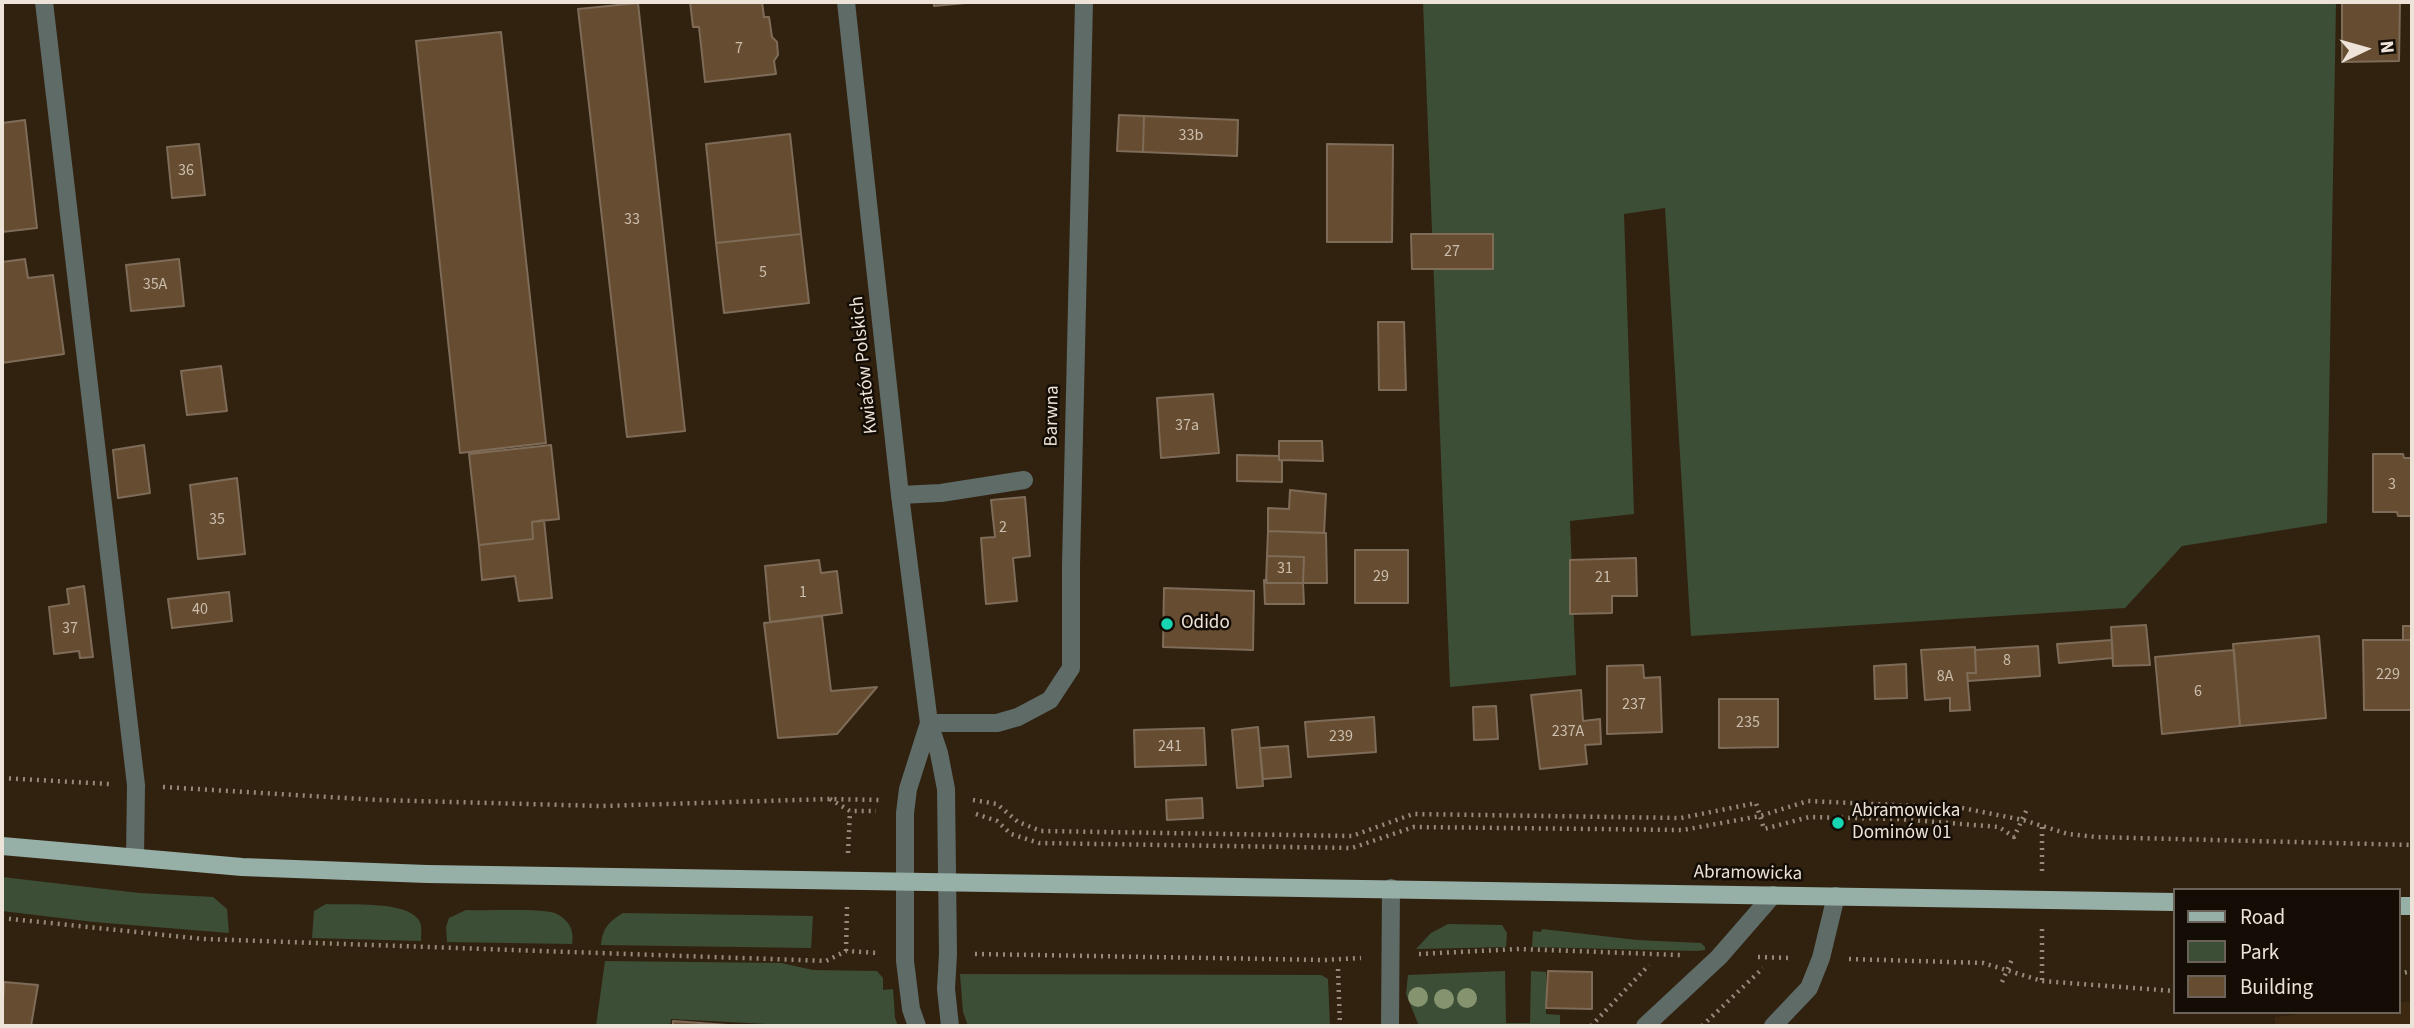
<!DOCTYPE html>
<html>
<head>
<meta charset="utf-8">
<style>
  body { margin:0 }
  #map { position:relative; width:2414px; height:1028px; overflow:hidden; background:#312210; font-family:"Source Sans 3",sans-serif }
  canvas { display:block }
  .frame { position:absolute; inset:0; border:4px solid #ede3d8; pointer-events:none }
  .legend { position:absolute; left:2173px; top:888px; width:228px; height:126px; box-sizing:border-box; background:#140d06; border:2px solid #6b635a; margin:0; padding:9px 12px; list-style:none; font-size:21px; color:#ede3d8 }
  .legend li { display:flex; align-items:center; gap:14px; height:35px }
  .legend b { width:35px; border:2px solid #6b635a }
  .north { position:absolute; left:2330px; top:14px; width:70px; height:70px; -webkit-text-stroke:5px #140d06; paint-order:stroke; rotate:85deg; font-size:19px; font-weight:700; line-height:28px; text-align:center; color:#ede3d8 }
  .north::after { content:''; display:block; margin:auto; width:24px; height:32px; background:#ede3d8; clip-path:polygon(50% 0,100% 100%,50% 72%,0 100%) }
</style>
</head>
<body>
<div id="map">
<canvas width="2414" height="1028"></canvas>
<div class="frame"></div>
<ul class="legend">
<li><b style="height:9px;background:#96b0a8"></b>Road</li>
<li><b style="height:19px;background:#3d4e36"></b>Park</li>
<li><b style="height:19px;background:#664d31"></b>Building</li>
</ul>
<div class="north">N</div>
</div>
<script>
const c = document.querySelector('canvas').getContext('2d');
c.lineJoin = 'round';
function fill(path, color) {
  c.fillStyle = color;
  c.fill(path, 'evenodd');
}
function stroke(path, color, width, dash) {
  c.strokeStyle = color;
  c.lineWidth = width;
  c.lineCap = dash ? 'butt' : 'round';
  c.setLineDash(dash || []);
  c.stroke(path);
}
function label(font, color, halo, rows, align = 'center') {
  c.font = font + ' "Source Sans 3",sans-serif';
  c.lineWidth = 5;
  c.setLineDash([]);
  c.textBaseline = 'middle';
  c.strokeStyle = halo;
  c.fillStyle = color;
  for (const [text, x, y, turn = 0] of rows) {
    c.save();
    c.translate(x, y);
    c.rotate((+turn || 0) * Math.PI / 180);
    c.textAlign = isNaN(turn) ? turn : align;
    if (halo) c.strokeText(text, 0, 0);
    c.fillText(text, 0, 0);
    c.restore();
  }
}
fill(new Path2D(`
  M2412,1001V1026H2275V1017L2319,1012H2398V1003Z`), '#3d2811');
fill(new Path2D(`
  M1423,2H2336L2327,523L2182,546L2125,608L1691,636L1665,208L1624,214L1634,514L1570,521L1576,675L1450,687Z
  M2,877L139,893L213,897L227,909L229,933L94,922L2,911Z
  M326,904C349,905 405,901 418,919C423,925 421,934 421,941L312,938L314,911Z
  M466,910C485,911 540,908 555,913C568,919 575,930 572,944L447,942L446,927L449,918Z
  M623,913L813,916L811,948L601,945C602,929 609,921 623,913Z
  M1448,924L1502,925L1507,933L1506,947L1416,949L1431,933Z
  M1542,929L1637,940L1701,943L1705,947V950L1697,951L1532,947L1533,931L1541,932Z
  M605,961L781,963L813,970L877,971L883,978V990L893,989L895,1018L898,1026H805L671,1019L670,1026H596Z
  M1505,971L1506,1023H1530L1531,971L1546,972V1014L1560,1015V1026H1419L1406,994L1408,975Z
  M960,974L1321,975L1328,979L1330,1026H968L963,1012Z`), '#3d4e36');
const building = new Path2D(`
  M690,2H762L764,17H769L772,37L777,42L778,55L774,61L776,74L705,82L699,27H693Z
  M934,2H976L934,6Z
  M2342,2H2400L2399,61L2342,62Z
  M638,3L685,431L627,437L578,9Z
  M501,32L546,443L460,453L416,41Z
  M1119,115L1144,116L1143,152L1117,151Z
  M1144,116L1238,120L1237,156L1143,152Z
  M25,120L37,228L2,232V123Z
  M790,134L801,234L716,243L706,144Z
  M199,144L205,195L172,198L167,147Z
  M1327,144L1393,145L1392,242H1327Z
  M801,234L809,303L724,313L716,243Z
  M1411,234H1493V269H1412Z
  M25,259L28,278L53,275L64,354L2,363V262Z
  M179,259L184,306L131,311L126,265Z
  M1378,322H1404L1406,390H1379Z
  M221,366L227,411L187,415L181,371Z
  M1213,394L1219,453L1161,458L1157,398Z
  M1279,441H1322L1323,461L1279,460Z
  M144,445L150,493L118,498L113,450Z
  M551,445L559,519L532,522L533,539L479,545L469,454Z
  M2373,454H2403L2404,458H2412V516H2398L2397,512H2373Z
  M1237,455L1279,456V460L1282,461V482L1237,481Z
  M237,478L245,554L198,559L190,485Z
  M1290,490L1326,494L1324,533L1268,531V508L1289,509Z
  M1025,497L1030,556L1013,558L1017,601L986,604L981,538L995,537L991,500Z
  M544,520L552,598L519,601L515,576L482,580L479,545L533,539L532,522Z
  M1268,531L1326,533L1327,583H1303L1304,557L1267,556Z
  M1355,550H1408V603H1355Z
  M1267,556L1304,557L1303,583H1266Z
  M1636,558L1637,596H1612V613L1570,614V560Z
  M819,560L821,573L837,571L842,613L770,622L765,566Z
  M1264,580H1267L1266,583H1303L1304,604H1265Z
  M84,586L93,657L80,658L79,651L54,654L49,607L69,604L67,589Z
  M1164,588L1254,591L1253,650L1163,647Z
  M229,592L232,621L172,628L168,599Z
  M822,616L831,691L877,687L837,734L778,738L764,623Z
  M2146,625L2150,665L2113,666L2111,627Z
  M2403,626H2412V640H2403Z
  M2319,636L2326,718L2240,726L2233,644Z
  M2112,640L2113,658L2059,663L2057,644Z
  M2363,640H2412V710H2364Z
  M2038,646L2040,676L1968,681L1967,673H1976L1975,650Z
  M1975,647L1976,673H1967L1970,710L1950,711V698L1925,700L1921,650Z
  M2234,650L2240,726L2162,734L2155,657Z
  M1906,664L1907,698L1875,699L1874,666Z
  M1643,665L1644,678L1660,677L1662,732L1607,734V666Z
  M1581,690L1583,721L1600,719L1601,744L1585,745L1587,764L1540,769L1531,695Z
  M1719,699H1778V747L1719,748Z
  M1496,706L1498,739L1474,740L1473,707Z
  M1374,717L1376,752L1308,757L1305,722Z
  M1258,727L1263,786L1237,788L1232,730Z
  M1204,728L1206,765L1135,767L1134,730Z
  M1288,746L1291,777L1263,779L1260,748Z
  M1202,798L1203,818L1167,820L1166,800Z
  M1548,971L1592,972V1009L1546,1008Z
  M4,982L38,985L31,1026H2Z
  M673,1021L741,1026H673Z`);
fill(building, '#664d31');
stroke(building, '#7e6b58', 2);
stroke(new Path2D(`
  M2,778L109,784
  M163,787L378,800L601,806L830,799L879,800
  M830,799L850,811H876
  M973,800L997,804L1018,822L1041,831L1352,836L1413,814L1681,818L1756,803L1764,829L1809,817L1899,819L1999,827L2014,837L2027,809
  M976,814L997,821L1011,834L1039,843L1352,848L1414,827L1683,830L1760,816L1808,801L1962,808L2023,820L2068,834L2095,837L2412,845
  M848,853L850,811
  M2042,871V826
  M2,918L203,939L826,961L846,951L879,953
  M2042,929V981
  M846,951L847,907
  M975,954L1325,960L1361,958
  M1419,954L1519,949L1680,955
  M1758,957L1792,958
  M1849,959L1983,963L2042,981L2174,991
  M1338,969L1340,1026
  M2398,974L2412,971
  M2002,982L2013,957
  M1591,1026L1649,965
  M1702,1026L1763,968`), '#968a7c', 4.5, [2, 5]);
stroke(new Path2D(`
  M900,495L941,493L1024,480
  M1390,1026L1391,888
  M1645,1026L1719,957L1773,895
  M1773,1026L1809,988L1821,958L1836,896`), '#5e6b67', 18);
stroke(new Path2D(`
  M44,2L136,785L135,857
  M846,2L900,495L929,723L939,753L946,789L948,954L946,989L950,1026
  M929,723H997L1018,717L1050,700L1071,668V565L1084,2
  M917,1026L911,1009L905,961V813L908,789L929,723`), '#5e6b67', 18);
stroke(new Path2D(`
  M2,846L242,867L427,874L2174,902
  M2398,906H2412`), '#96b0a8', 18);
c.fillStyle = '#85946e';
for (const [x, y] of [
  [1418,997],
  [1467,998],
  [1444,999]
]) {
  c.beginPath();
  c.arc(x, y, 10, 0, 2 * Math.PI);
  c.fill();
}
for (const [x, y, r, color] of [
  [1167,624,7,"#16d5b3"],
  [1838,823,7,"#16d5b3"]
]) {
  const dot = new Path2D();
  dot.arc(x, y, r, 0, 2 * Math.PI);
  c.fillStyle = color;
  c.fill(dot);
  stroke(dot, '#140d06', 2.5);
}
label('16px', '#cbbeae', null, [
  ["7",739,49],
  ["33b",1191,136],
  ["36",186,171],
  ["33",632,220],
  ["27",1452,252],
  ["5",763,273],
  ["35A",155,285],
  ["37a",1187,426],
  ["3",2392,485],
  ["35",217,520],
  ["2",1003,528],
  ["31",1285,569],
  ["29",1381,577],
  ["21",1603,578],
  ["1",803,593],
  ["40",200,610],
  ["37",70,629],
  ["8",2007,661],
  ["229",2388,675],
  ["8A",1945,677],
  ["6",2198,692],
  ["237",1634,705],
  ["235",1748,723],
  ["237A",1568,732],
  ["239",1341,737],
  ["241",1170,747]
]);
label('19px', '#ede3d8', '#140d06', [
  ["Kwiatów Polskich",865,365,-96],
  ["Barwna",1053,416,-89],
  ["Abramowicka",1748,874,1]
]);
label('19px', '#ede3d8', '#140d06', [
  ["Odido",1181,624],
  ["Abramowicka",1852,812],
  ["Dominów 01",1852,834]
], 'left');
</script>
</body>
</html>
